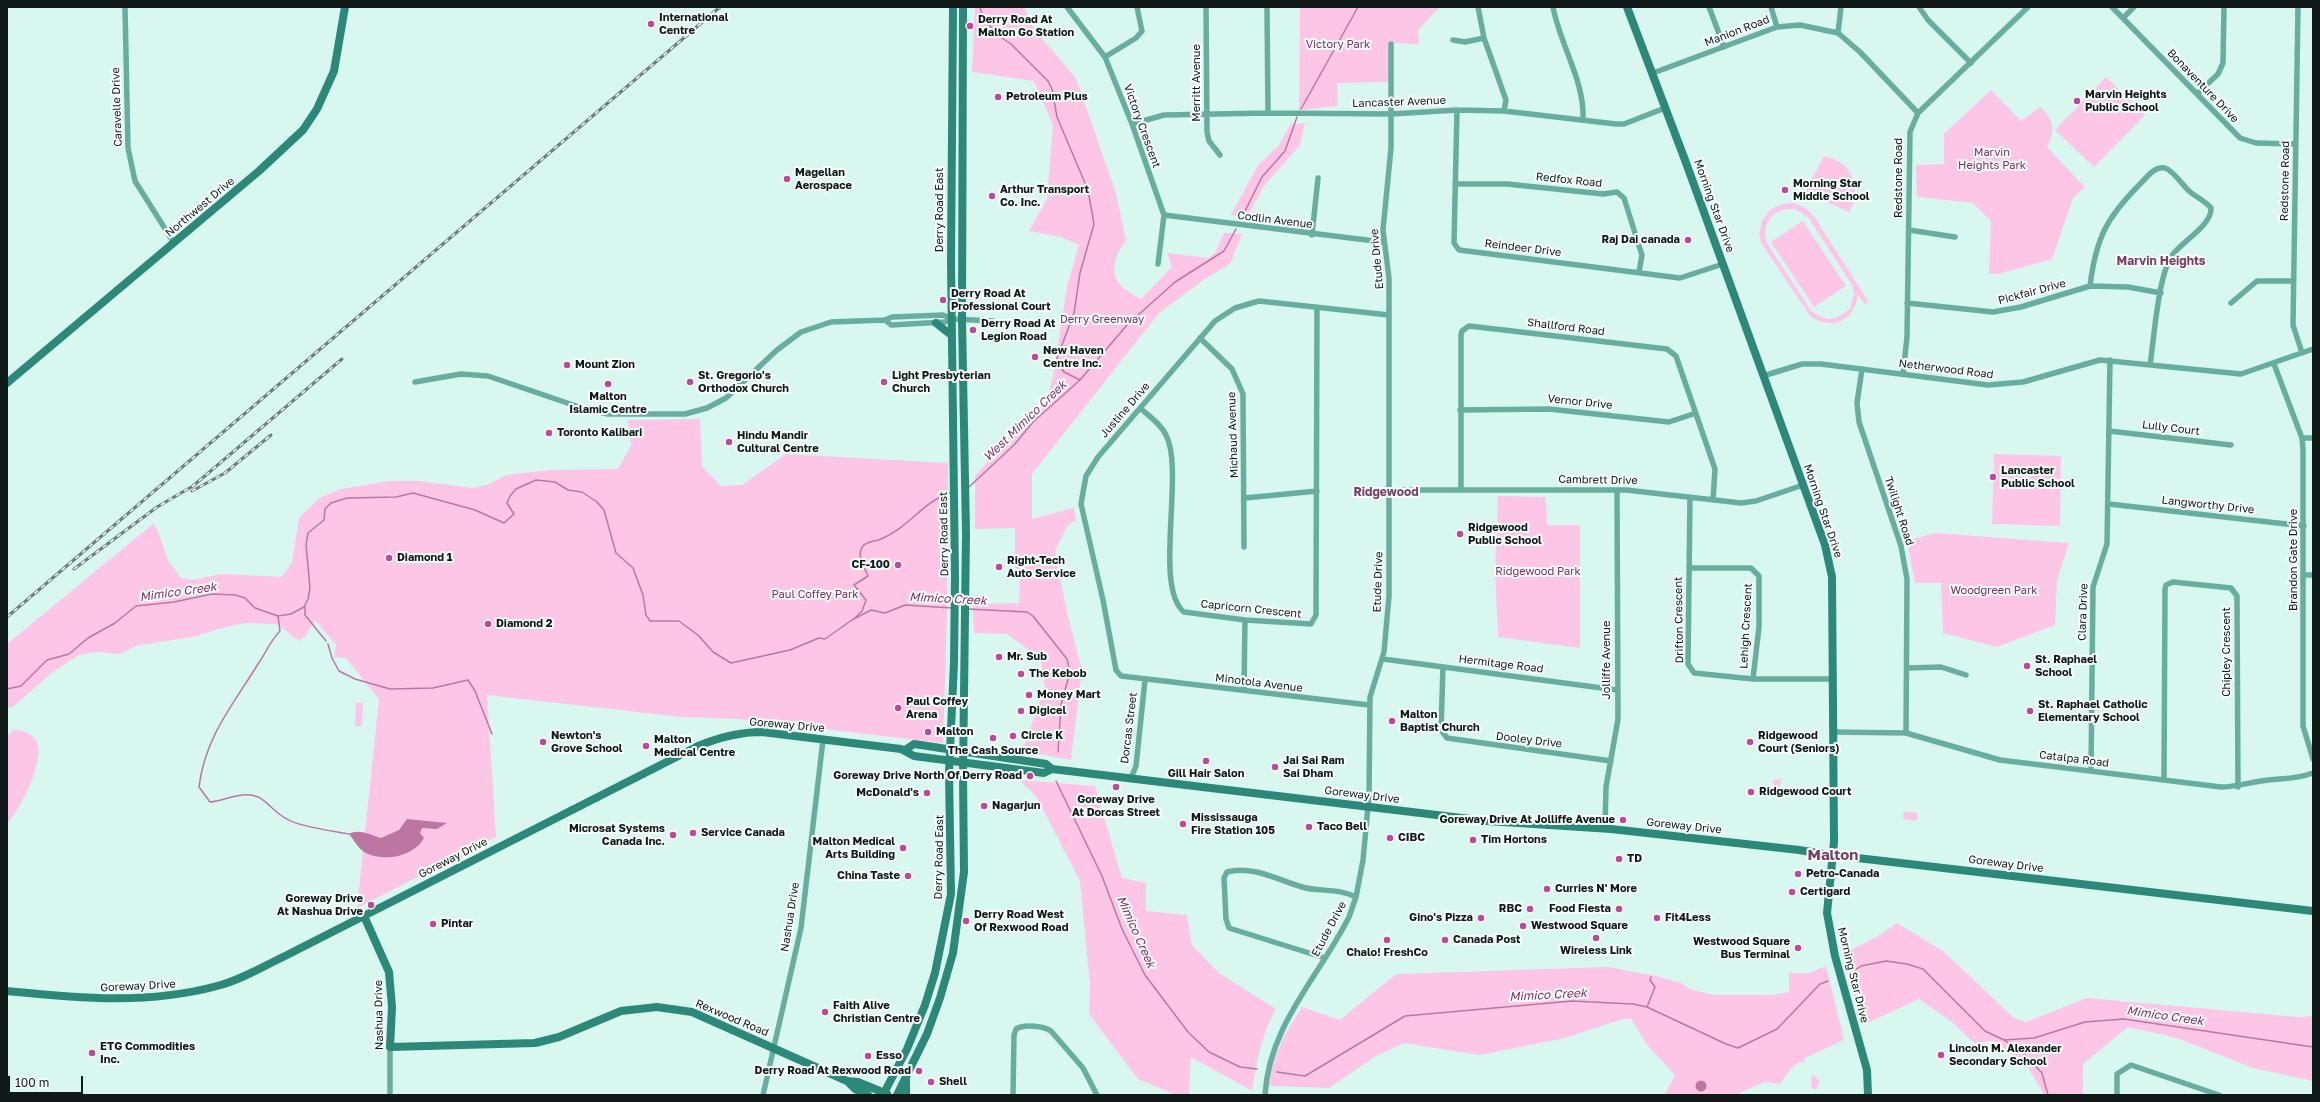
<!DOCTYPE html>
<html>
<head>
<meta charset="utf-8">
<style>
  body { margin:0 }
  #map { position:relative; width:2320px; height:1102px; overflow:hidden; background:#d8f7ef; font-family:"Golos Text",sans-serif }
  canvas { display:block }
  .frame { position:absolute; inset:0; border:8px solid #0f1a18; pointer-events:none }
  .scale { position:absolute; left:8px; top:1076px; width:75px; height:18px; box-sizing:border-box; border:2px solid #0f1a18; border-top:0; padding-left:5px; font-size:12px; line-height:14px; white-space:nowrap; color:#0f1a18; -webkit-text-stroke:3px #f8fefc; paint-order:stroke }
</style>
</head>
<body>
<div id="map">
<canvas width="2320" height="1102"></canvas>
<div class="frame"></div>
<div class="scale">100 m</div>
</div>
<script>
const c = document.querySelector('canvas').getContext('2d');
c.lineJoin = 'round';
function fill(path, color) {
  c.fillStyle = color;
  c.fill(path, 'evenodd');
}
function stroke(path, color, width, dash) {
  c.strokeStyle = color;
  c.lineWidth = width;
  c.lineCap = dash ? 'butt' : 'round';
  c.setLineDash(dash || []);
  c.stroke(path);
}
function label(font, color, halo, rows, align = 'center') {
  c.font = font + ' "Golos Text",sans-serif';
  c.lineWidth = 4;
  c.setLineDash([]);
  c.textBaseline = 'middle';
  c.strokeStyle = halo;
  c.fillStyle = color;
  for (const [text, x, y, turn = 0] of rows) {
    c.save();
    c.translate(x, y);
    c.rotate((+turn || 0) * Math.PI / 180);
    c.textAlign = isNaN(turn) ? turn : align;
    if (halo) c.strokeText(text, 0, 0);
    c.fillText(text, 0, 0);
    c.restore();
  }
}
fill(new Path2D(`
  M975,7H1024L1034,29L1076,78L1116,193L1126,241C1117,251 1110,269 1118,282C1121,288 1134,295 1141,299L1172,267L1167,253L1208,258L1215,253L1224,233L1242,234L1230,264L1205,279L1159,313L1032,474V519L1074,508L1076,520L1068,525L1055,551L1067,613L1082,670L1071,760L1022,751L1045,688L1041,659L1007,634L974,633L973,604L1019,603L1020,574L1015,573V528L975,529V476L1011,435V425L1045,405L1053,377L1067,287L1079,245L1061,237L1029,231L1047,199L1053,125L1034,81L972,72Z
  M1300,7H1440L1418,30L1419,44L1392,43L1388,82L1337,83L1338,106L1299,110Z
  M2106,77L2145,115L2094,167L2055,130Z
  M1991,90L2021,121L2040,107C2054,118 2056,132 2047,147L2085,187L2073,198L2052,259L1998,274H1989L1991,221L1973,203L1917,197L1916,165L1944,164V134Z
  M1305,123L1300,145L1264,186L1248,216L1231,215L1258,165L1278,146L1291,124Z
  M1824,156C1852,161 1863,188 1849,212L1805,192Z
  M1794,203L1807,209L1814,216L1868,301L1865,304L1858,295C1854,320 1835,331 1811,317L1761,243L1759,235L1762,221L1770,210L1782,204ZM1787,209H1795L1808,217L1852,285L1854,293L1850,309L1836,318L1827,319L1812,312L1767,243C1762,226 1769,213 1787,209Z
  M1803,221L1846,286L1814,307L1771,242Z
  M700,419L702,466L721,486L742,485L786,454L948,463L947,615L943,743L738,719L681,717L487,695L496,837L357,908L379,699L346,658L334,657L336,645L315,620L306,635L299,641L277,624L245,623L222,628L193,637L139,645L119,654L95,652L79,655L54,671L14,706L7,708V644L153,524L157,529L168,560L181,578L192,580L222,574L282,577L292,562L299,518L319,498L341,489L389,481H418L473,488L487,485L506,475L550,470L618,469L631,446L628,420Z
  M1994,454L2061,456L2060,526L1992,524Z
  M1498,496L1546,497L1547,525H1580V648L1498,637L1495,572Z
  M1935,533L2069,543L2057,580L2055,625L1997,647L1943,633L1941,583H1915L1907,541Z
  M356,703H363L362,726H355Z
  M14,729C23,731 33,733 37,742C45,761 20,810 7,824V736Z
  M1782,779L1779,788L1775,789L1772,780Z
  M1019,780L1095,786L1122,878L1146,883V911L1187,915L1192,945L1219,973L1276,1009C1261,1035 1257,1061 1252,1091L1191,1057L1189,1095H1176L1138,1079L1089,1014L1090,985L1080,881L1036,796Z
  M1904,811L1917,813L1918,819L1915,821L1903,819Z
  M1897,923L1943,951L2014,1018L2026,1022L2087,998L2297,1017L2313,1016V1081L2253,1068L2177,1038L2128,1027L2083,1064V1095H2044L2028,1067L1993,1041L1974,1043L1952,1022L1919,999L1863,1025L1843,954L1880,935Z
  M1826,966L1844,1040L1805,1058L1804,1063L1799,1062L1790,1070L1780,1084L1765,1082L1735,1095H1665L1675,1075L1648,1046L1631,1019H1623L1565,1038L1480,1055L1404,1043L1376,1056L1329,1088L1269,1086C1273,1054 1285,1034 1302,1007L1340,1020L1396,974L1608,967L1656,976L1681,983L1692,990L1715,995H1773L1789,992V973H1809Z
  M1812,1074L1820,1081L1816,1090L1811,1087Z`), '#fdc6e7');
fill(new Path2D(`
  M407,819L447,823L437,829L422,828L420,833L424,838C414,857 384,862 366,853C359,850 354,840 349,834C358,828 372,835 381,838L399,830Z
  M1695.5 1086a5.5 5.5 0 1 1 11 0a5.5 5.5 0 1 1-11 0Z`), '#bc76a2');
stroke(new Path2D(`
  M980,7L982,15L996,34L1011,44L1048,81L1052,89L1057,117L1088,190L1094,224L1080,273L1074,313L1056,361L1064,372L1080,380
  M1301,109L1358,7
  M1240,221L1262,177L1285,151L1297,117
  M969,487L1014,445L1033,422L1080,380L1127,325L1175,282L1224,251L1236,229
  M305,607V615L326,641
  M968,609L1027,612L1033,616L1067,659L1070,672L1061,705L1058,752
  M278,616L280,631C270,641 266,653 258,664C233,705 205,737 199,787L210,802C225,801 242,790 258,797C266,800 276,814 287,819C299,827 333,831 349,834
  M854,619L862,611L866,600L854,585L868,576C865,569 858,558 861,550C863,541 874,542 881,539C908,528 924,501 950,493
  M328,644L332,658L339,671L355,679L390,689L433,688L468,680L475,691L492,734
  M7,689L21,686L47,660L69,654L88,638L115,623L136,606L174,602L212,594L235,595L245,598L255,608L278,616L291,614L304,607L308,599L310,588L306,545L308,533L324,520L325,509L331,503L347,498L396,497L413,493L475,510L504,523L514,514L507,503L510,496L516,489L536,480L555,482L568,490L582,492L597,502L604,510L616,553L633,568L643,595L646,615L650,621H679L699,636L713,652L731,663L790,650L819,638L825,639L852,620L871,610L885,613L905,605L952,608
  M1056,781L1102,876L1122,929L1145,975L1188,1032L1209,1052L1240,1067L1257,1069
  M1855,970L1861,966L1886,961L1907,964L1923,969L1985,1031L2004,1040L2034,1038L2085,1022L2124,1019L2313,1047
  M1647,1007L1655,987L1650,980L1651,977
  M2004,1040L2024,1054L2042,1073L2048,1095
  M1277,1072L1305,1076L1405,1016L1572,1001L1633,1004L1647,1007L1726,1044L1738,1048L1777,1029L1820,984L1828,981`), '#bc76a2', 1.5);
stroke(new Path2D(`
  M125,7L128,148L135,181L174,243
  M1067,7L1105,57L1132,124L1164,215L1158,264
  M1206,7L1207,132L1209,141L1220,155
  M1267,7L1268,113
  M1478,7L1484,38L1506,100L1504,111
  M1553,7C1560,45 1585,81 1583,120
  M1709,7L1724,47
  M1771,7L1777,27
  M1919,7L1928,20L1971,63
  M2112,7L2240,138L2256,143L2295,144
  M2298,7L2293,325L2302,353
  M2123,18L2134,7
  M1838,33L1841,7
  M1453,40L1465,42L1484,38
  M1105,57L1136,38L1142,31L1137,7
  M1653,73L1777,27L1800,25L1838,33L1860,52L1918,113
  M2197,94L2218,74L2223,63L2224,7
  M1457,110L1454,243L1459,250L1680,278L1723,264
  M1132,124L1164,115L1268,113L1392,114L1457,110L1504,111L1616,124H1624L1665,108
  M1455,184H1507L1603,194L1617,192L1624,198L1640,249L1642,255L1639,272
  M1164,215L1383,242
  M1909,230L1955,237
  M1312,235L1318,178
  M2090,286C2096,237 2107,217 2142,182C2148,176 2155,166 2165,168C2174,171 2182,185 2189,191C2196,197 2205,201 2211,208C2212,226 2180,242 2171,257C2158,278 2154,339 2150,365
  M1907,303L1993,312L2021,307L2090,286L2128,287L2161,293
  M2231,303L2257,281H2293
  M885,320L891,325L945,322L952,319
  M1200,338L1232,369L1243,394L1244,547
  M2274,364L2302,438L2303,449V726L2313,759
  M1862,369L1857,403L1859,422L1901,546L1907,579L1906,733
  M1903,374L1907,337L1910,132L1918,113L2028,7
  M1763,376L1802,364H1821L1988,385L2023,382L2100,360L2241,374L2313,349
  M415,382L461,374L488,376L582,408L608,414H685L707,408L726,398L777,350L801,332L831,322L885,320L892,317L943,315L952,319L993,321L1002,326
  M1140,408C1149,416 1161,424 1166,435C1185,471 1153,587 1184,612L1245,620L1311,624L1316,615L1317,307
  M1460,410L1549,409L1669,422L1696,413
  M2109,431L2231,445
  M2302,438H2313
  M1390,490H1626L1741,503L1756,501L1803,485
  M1461,490V335L1462,331L1469,326L1667,349L1676,356L1715,469L1713,500
  M1690,497L1688,664L1694,673L1753,679H1834
  M1245,498L1317,491
  M2109,504L2304,526
  M1689,568H1751L1759,576V627L1753,679
  M2305,575H2313
  M1383,659L1617,690
  M1443,667L1441,730L1447,738L1611,761
  M1907,668L1941,667L1966,675
  M1244,690L1245,620
  M1369,705L1121,676L1116,670L1103,600L1081,504L1086,476L1098,457L1215,321L1235,308L1259,301L1389,315
  M1834,732L1906,733L2000,760L2221,787C2235,787 2247,783 2261,781C2280,778 2294,780 2313,773
  M2091,771L2093,587L2107,544L2110,360
  M1131,778L1136,766L1145,680
  M2164,780L2165,589L2166,585L2173,582L2231,588L2237,596L2238,787
  M1605,829L1606,787L1618,719L1617,490
  M1325,958L1229,928L1226,919L1224,878L1227,872C1252,865 1278,880 1302,887C1319,892 1339,888 1356,897
  M390,1047V1095
  M763,1095L801,928L823,740
  M1013,1095L1014,1035L1016,1029C1024,1024 1044,1026 1051,1031L1083,1068L1097,1095
  M1265,1095C1269,1025 1319,977 1349,917L1356,897L1363,860L1369,796L1370,697L1384,652L1389,596V278L1383,230L1391,148V44
  M2117,1095V1074L2131,1065L2219,1095`), '#68ae9f', 5.5);
stroke(new Path2D(`
  M1627,7L1685,160L1825,545L1832,577L1834,842L1827,913L1835,956L1867,1070L1868,1095
  M936,323L951,335
  M7,383L259,171L303,130L317,109L334,71L345,7
  M905,750L914,744L1046,764L1052,769
  M364,916L389,972L392,1007L390,1047L535,1043L559,1037L621,1011L657,1007L692,1012L847,1081L858,1082L887,1094
  M7,991C78,998 147,1005 217,986C241,980 264,966 287,955L698,746C720,737 739,732 762,732L901,749L914,756L1044,773L1052,769L1487,821L1611,829L1799,850L1823,854L2313,911
  M906,1080V1095
  M847,1081L855,1089L868,1095
  M883,1095L907,1049L925,1005L935,973L951,894L949,773L954,663L955,577L951,263L953,7
  M897,1095L927,1034L940,998L953,953L964,872L963,774L966,533L962,320L963,7`), '#2c8878', 8);
const rail = new Path2D(`
  M192,491L225,473L271,435
  M74,569L157,507L193,486L342,359
  M7,617L720,7`);
stroke(rail, '#6a7f7a', 3);
stroke(rail, '#f8fefc', 1.5, [4.5]);
for (const [x, y, r, color] of [
  [651,24,4,"#c0479a"],
  [970,26,4,"#c0479a"],
  [998,97,4,"#c0479a"],
  [2077,101,4,"#c0479a"],
  [787,179,4,"#c0479a"],
  [1785,190,4,"#c0479a"],
  [992,196,4,"#c0479a"],
  [1688,240,4,"#c0479a"],
  [943,300,4,"#c0479a"],
  [973,330,4,"#c0479a"],
  [1035,357,4,"#c0479a"],
  [567,365,4,"#c0479a"],
  [690,382,4,"#c0479a"],
  [884,382,4,"#c0479a"],
  [608,384,4,"#c0479a"],
  [549,433,4,"#c0479a"],
  [729,442,4,"#c0479a"],
  [1993,477,4,"#c0479a"],
  [1460,534,4,"#c0479a"],
  [389,558,4,"#c0479a"],
  [898,565,4,"#c0479a"],
  [999,567,4,"#c0479a"],
  [488,624,4,"#c0479a"],
  [999,657,4,"#c0479a"],
  [2027,666,4,"#c0479a"],
  [1021,674,4,"#c0479a"],
  [1029,695,4,"#c0479a"],
  [898,708,4,"#c0479a"],
  [1021,711,4,"#c0479a"],
  [2030,711,4,"#c0479a"],
  [1392,721,4,"#c0479a"],
  [928,732,4,"#c0479a"],
  [1013,736,4,"#c0479a"],
  [993,738,4,"#c0479a"],
  [543,742,4,"#c0479a"],
  [1750,742,4,"#c0479a"],
  [646,746,4,"#c0479a"],
  [1206,761,4,"#c0479a"],
  [1275,767,4,"#c0479a"],
  [1030,776,4,"#c0479a"],
  [1116,787,4,"#c0479a"],
  [1751,792,4,"#c0479a"],
  [927,793,4,"#c0479a"],
  [984,806,4,"#c0479a"],
  [1623,820,4,"#c0479a"],
  [1183,824,4,"#c0479a"],
  [1309,827,4,"#c0479a"],
  [693,833,4,"#c0479a"],
  [673,835,4,"#c0479a"],
  [1390,838,4,"#c0479a"],
  [1473,840,4,"#c0479a"],
  [903,848,4,"#c0479a"],
  [1619,859,4,"#c0479a"],
  [1798,874,4,"#c0479a"],
  [908,876,4,"#c0479a"],
  [1547,889,4,"#c0479a"],
  [1792,892,4,"#c0479a"],
  [371,905,4,"#c0479a"],
  [1530,909,4,"#c0479a"],
  [1619,909,4,"#c0479a"],
  [1481,918,4,"#c0479a"],
  [1657,918,4,"#c0479a"],
  [966,921,4,"#c0479a"],
  [433,924,4,"#c0479a"],
  [1523,926,4,"#c0479a"],
  [1596,938,4,"#c0479a"],
  [1387,940,4,"#c0479a"],
  [1445,940,4,"#c0479a"],
  [1798,948,4,"#c0479a"],
  [825,1012,4,"#c0479a"],
  [92,1053,4,"#c0479a"],
  [1941,1055,4,"#c0479a"],
  [868,1056,4,"#c0479a"],
  [919,1071,4,"#c0479a"],
  [931,1082,4,"#c0479a"]
]) {
  const dot = new Path2D();
  dot.arc(x, y, r, 0, 2 * Math.PI);
  c.fillStyle = color;
  c.fill(dot);
  stroke(dot, '#f8fefc', 1.5);
}
label('bold 11px', '#0f1a18', '#f8fefc', [
  ["International",659,18],
  ["Centre",659,31],
  ["Derry Road At",978,20],
  ["Malton Go Station",978,33],
  ["Marvin Heights",2085,95],
  ["Public School",2085,108],
  ["Petroleum Plus",1006,97],
  ["Magellan",795,173],
  ["Aerospace",795,186],
  ["Morning Star",1793,184],
  ["Middle School",1793,197],
  ["Arthur Transport",1000,190],
  ["Co. Inc.",1000,203],
  ["Raj Dai canada",1680,240,"right"],
  ["Derry Road At",951,294],
  ["Professional Court",951,307],
  ["Derry Road At",981,324],
  ["Legion Road",981,337],
  ["New Haven",1043,351],
  ["Centre Inc.",1043,364],
  ["Mount Zion",575,365],
  ["St. Gregorio's",698,376],
  ["Orthodox Church",698,389],
  ["Light Presbyterian",892,376],
  ["Church",892,389],
  ["Malton",608,397,"center"],
  ["Islamic Centre",608,410,"center"],
  ["Toronto Kalibari",557,433],
  ["Hindu Mandir",737,436],
  ["Cultural Centre",737,449],
  ["Lancaster",2001,471],
  ["Public School",2001,484],
  ["Ridgewood",1468,528],
  ["Public School",1468,541],
  ["Diamond 1",397,558],
  ["Right-Tech",1007,561],
  ["Auto Service",1007,574],
  ["CF-100",890,565,"right"],
  ["Diamond 2",496,624],
  ["Mr. Sub",1007,657],
  ["St. Raphael",2035,660],
  ["School",2035,673],
  ["The Kebob",1029,674],
  ["Money Mart",1037,695],
  ["Paul Coffey",906,702],
  ["Arena",906,715],
  ["St. Raphael Catholic",2038,705],
  ["Elementary School",2038,718],
  ["Digicel",1029,711],
  ["Malton",1400,715],
  ["Baptist Church",1400,728],
  ["Malton",936,732],
  ["Newton's",551,736],
  ["Grove School",551,749],
  ["Circle K",1021,736],
  ["Ridgewood",1758,736],
  ["Court (Seniors)",1758,749],
  ["Malton",654,740],
  ["Medical Centre",654,753],
  ["The Cash Source",993,751,"center"],
  ["Jai Sai Ram",1283,761],
  ["Sai Dham",1283,774],
  ["Gill Hair Salon",1206,774,"center"],
  ["Goreway Drive North Of Derry Road",1022,776,"right"],
  ["Ridgewood Court",1759,792],
  ["McDonald's",919,793,"right"],
  ["Goreway Drive",1116,800,"center"],
  ["At Dorcas Street",1116,813,"center"],
  ["Nagarjun",992,806],
  ["Mississauga",1191,818],
  ["Fire Station 105",1191,831],
  ["Goreway Drive At Jolliffe Avenue",1615,820,"right"],
  ["Taco Bell",1317,827],
  ["Microsat Systems",665,829,"right"],
  ["Canada Inc.",665,842,"right"],
  ["Service Canada",701,833],
  ["CIBC",1398,838],
  ["Tim Hortons",1481,840],
  ["Malton Medical",895,842,"right"],
  ["Arts Building",895,855,"right"],
  ["TD",1627,859],
  ["Petro-Canada",1806,874],
  ["China Taste",900,876,"right"],
  ["Curries N' More",1555,889],
  ["Certigard",1800,892],
  ["Goreway Drive",363,899,"right"],
  ["At Nashua Drive",363,912,"right"],
  ["RBC",1522,909,"right"],
  ["Food Fiesta",1611,909,"right"],
  ["Derry Road West",974,915],
  ["Of Rexwood Road",974,928],
  ["Gino's Pizza",1473,918,"right"],
  ["Fit4Less",1665,918],
  ["Pintar",441,924],
  ["Westwood Square",1531,926],
  ["Canada Post",1453,940],
  ["Westwood Square",1790,942,"right"],
  ["Bus Terminal",1790,955,"right"],
  ["Wireless Link",1596,951,"center"],
  ["Chalo! FreshCo",1387,953,"center"],
  ["Faith Alive",833,1006],
  ["Christian Centre",833,1019],
  ["ETG Commodities",100,1047],
  ["Inc.",100,1060],
  ["Lincoln M. Alexander",1949,1049],
  ["Secondary School",1949,1062],
  ["Esso",876,1056],
  ["Derry Road At Rexwood Road",911,1071,"right"],
  ["Shell",939,1082]
], 'left');
label('11px', '#0f1a18', '#f8fefc', [
  ["Manion Road",1737,31,-21],
  ["Merritt Avenue",1197,83,-90],
  ["Bonaventure Drive",2203,86,46],
  ["Lancaster Avenue",1399,102,-2],
  ["Caravelle Drive",117,107,-92],
  ["Victory Crescent",1142,126,70],
  ["Redstone Road",1899,178,-90],
  ["Redfox Road",1569,180,6],
  ["Redstone Road",2285,181,-89],
  ["Morning Star Drive",1714,206,70],
  ["Northwest Drive",200,207,-40],
  ["Derry Road East",940,210,-90],
  ["Codlin Avenue",1275,220,7],
  ["Reindeer Drive",1523,248,7],
  ["Etude Drive",1377,259,-95],
  ["Pickfair Drive",2032,292,-15],
  ["Shallford Road",1566,327,7],
  ["Netherwood Road",1946,369,7],
  ["Vernor Drive",1580,402,6],
  ["Justine Drive",1125,410,-49],
  ["Lully Court",2171,428,7],
  ["Michaud Avenue",1233,435,-92],
  ["Cambrett Drive",1598,480,1],
  ["Langworthy Drive",2208,505,6],
  ["Morning Star Drive",1823,511,71],
  ["Twilight Road",1899,511,72],
  ["Derry Road East",944,534,-91],
  ["Brandon Gate Drive",2294,560,-90],
  ["Etude Drive",1378,582,-88],
  ["Capricorn Crescent",1251,609,6],
  ["Clara Drive",2083,612,-88],
  ["Drifton Crescent",1679,620,-91],
  ["Lehigh Crescent",1746,626,-87],
  ["Chipley Crescent",2227,652,-90],
  ["Jolliffe Avenue",1607,660,-90],
  ["Hermitage Road",1501,664,7],
  ["Minotola Avenue",1259,683,7],
  ["Goreway Drive",787,725,5],
  ["Dorcas Street",1129,728,-83],
  ["Dooley Drive",1529,740,7],
  ["Catalpa Road",2074,759,7],
  ["Goreway Drive",1362,795,7],
  ["Goreway Drive",1684,826,6],
  ["Derry Road East",939,857,-89],
  ["Goreway Drive",453,858,-27],
  ["Goreway Drive",2006,864,7],
  ["Nashua Drive",790,917,-81],
  ["Etude Drive",1329,929,-62],
  ["Morning Star Drive",1853,975,76],
  ["Goreway Drive",138,986,-3],
  ["Nashua Drive",379,1015,-91],
  ["Rexwood Road",732,1018,23]
]);
label('11px', '#802c65', '#f8fefc', [
  ["Victory Park",1338,45],
  ["Marvin",1992,153],
  ["Heights Park",1992,166],
  ["Derry Greenway",1102,320],
  ["Ridgewood Park",1538,572],
  ["Woodgreen Park",1994,591],
  ["Paul Coffey Park",815,595]
]);
label('bold 12px', '#7b3e66', '#f8fefc', [
  ["Marvin Heights",2161,261],
  ["Ridgewood",1386,492]
]);
label('italic 12px', '#86316b', '#f8fefc', [
  ["West Mimico Creek",1025,421,-44],
  ["Mimico Creek",178,592,-8],
  ["Mimico Creek",948,599,3],
  ["Mimico Creek",1136,932,66],
  ["Mimico Creek",1548,995,-3],
  ["Mimico Creek",2165,1016,8]
]);
label('bold 15px', '#7b3e66', '#f8fefc', [
  ["Malton",1833,855]
]);
</script>
</body>
</html>
